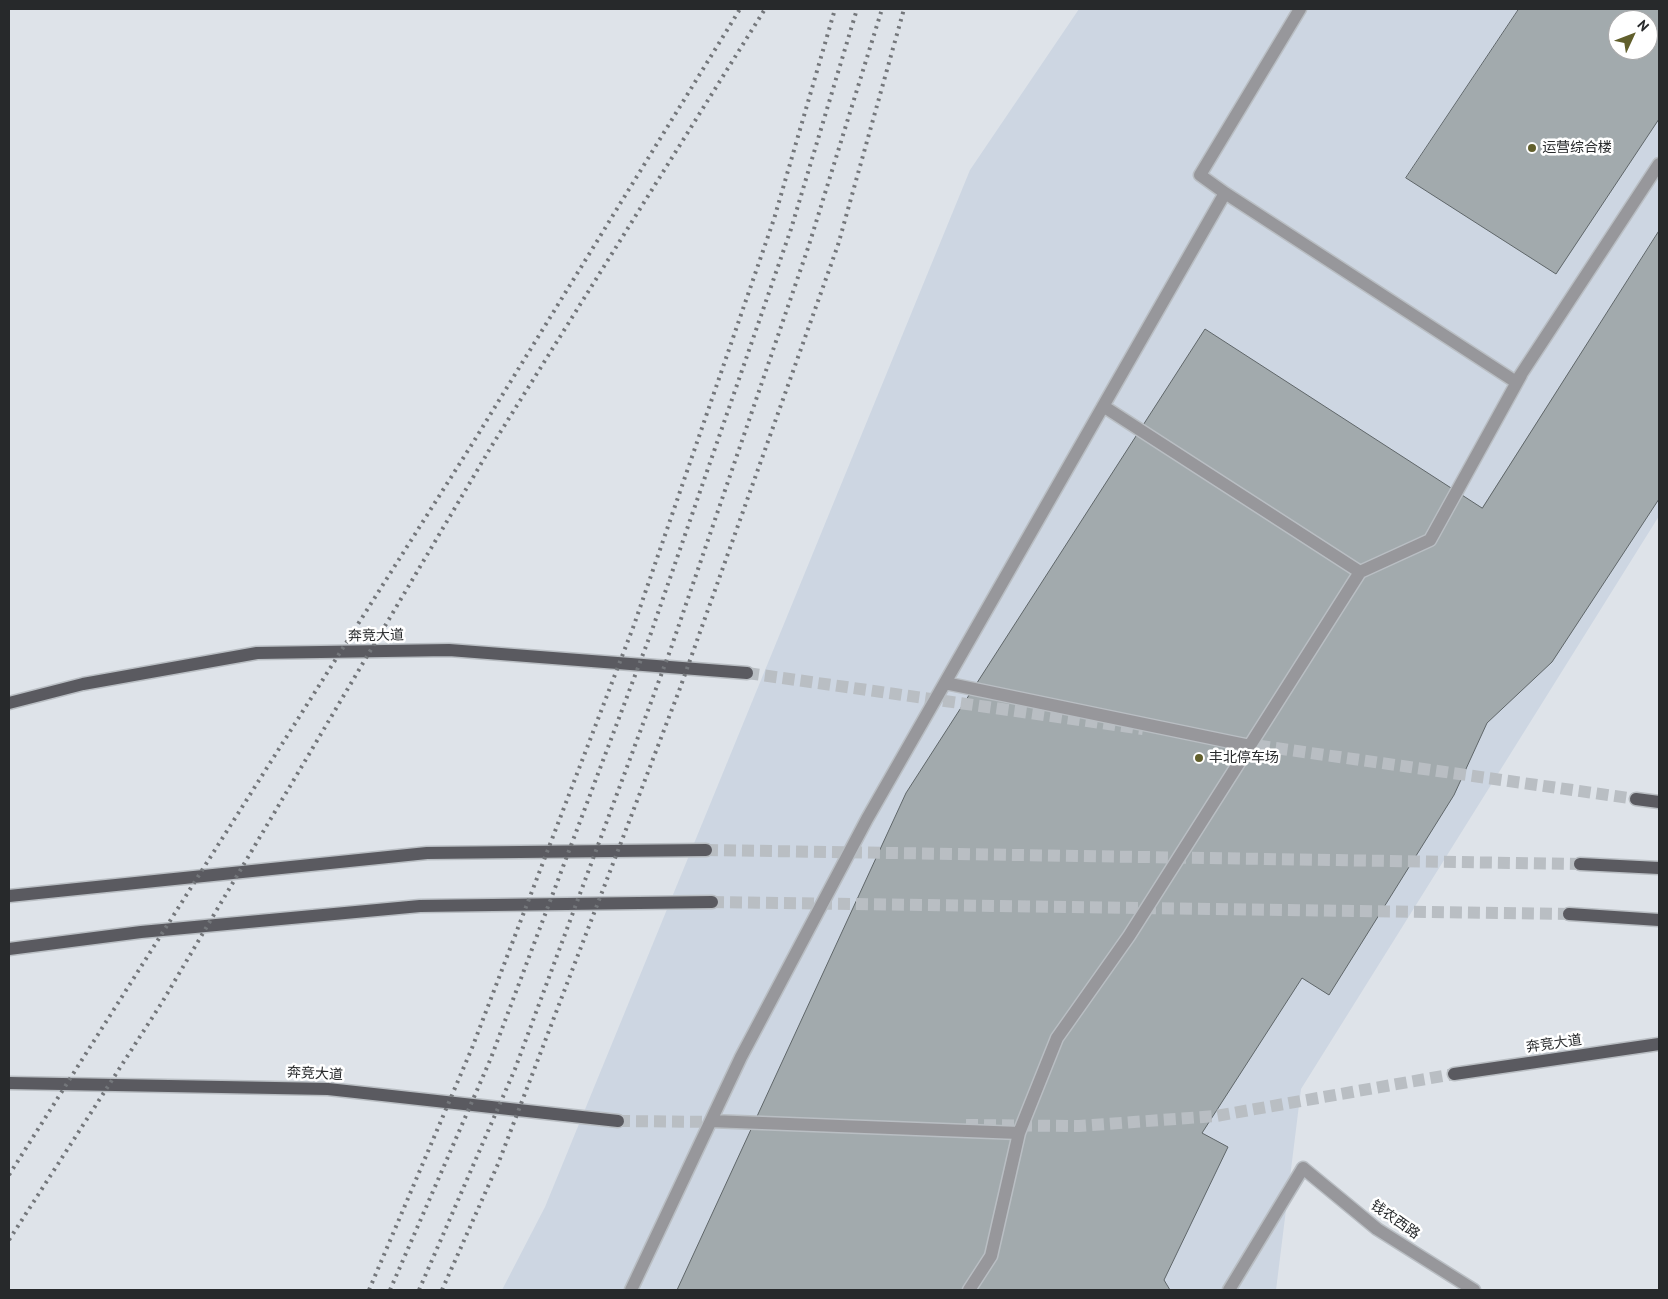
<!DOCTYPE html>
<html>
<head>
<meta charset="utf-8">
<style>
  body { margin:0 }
  #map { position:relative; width:1668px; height:1299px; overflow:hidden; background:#dee3e9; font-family:"PT Sans",sans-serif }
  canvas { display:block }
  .frame { position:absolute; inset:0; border:10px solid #27292b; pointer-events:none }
  .north { position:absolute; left:1608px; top:10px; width:50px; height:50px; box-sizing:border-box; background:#fff; border:1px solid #a9a9aa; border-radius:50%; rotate:47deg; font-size:14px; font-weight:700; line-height:20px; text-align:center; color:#27292b }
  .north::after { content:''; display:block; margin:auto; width:18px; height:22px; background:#615f2c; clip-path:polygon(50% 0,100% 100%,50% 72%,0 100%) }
</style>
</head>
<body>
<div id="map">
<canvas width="1668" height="1299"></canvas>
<div class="frame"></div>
<div class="north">N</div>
</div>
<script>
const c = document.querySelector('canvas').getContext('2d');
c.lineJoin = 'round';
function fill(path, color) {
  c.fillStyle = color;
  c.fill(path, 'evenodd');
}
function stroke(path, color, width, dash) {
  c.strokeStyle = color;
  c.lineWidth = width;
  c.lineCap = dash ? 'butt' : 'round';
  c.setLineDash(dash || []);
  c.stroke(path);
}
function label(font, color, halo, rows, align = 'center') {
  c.font = font + ' "PT Sans","Noto Sans SC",sans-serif';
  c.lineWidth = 5;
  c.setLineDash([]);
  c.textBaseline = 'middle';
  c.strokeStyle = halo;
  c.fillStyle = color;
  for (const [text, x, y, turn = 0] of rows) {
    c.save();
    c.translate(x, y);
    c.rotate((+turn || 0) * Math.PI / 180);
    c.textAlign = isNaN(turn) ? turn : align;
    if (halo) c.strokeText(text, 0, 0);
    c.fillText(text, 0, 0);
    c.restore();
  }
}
fill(new Path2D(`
  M1079,9H1659V516L1301,1089L1276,1290H502L545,1207L970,170ZM1618,20H1648V50H1618Z`), '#cdd6e2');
const building = new Path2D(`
  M1519,9H1659V119L1556,274L1406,178ZM1618,20H1648V50H1618Z
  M1659,231V499L1552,662L1487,723L1454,795L1329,995L1302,978L1202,1133L1228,1147L1164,1280L1170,1290H677L906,793L1205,329L1482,508Z`);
fill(building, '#a2aaad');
stroke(building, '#5f6669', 1);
stroke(new Path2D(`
  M747,673L1143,729
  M1240,743L1636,799
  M706,850L1580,864
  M712,902L1569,914
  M618,1121L721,1122
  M966,1125L1079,1126L1216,1116L1454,1074`), '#b9bec3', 12, [12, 6]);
const service = new Path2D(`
  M1225,193L1200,175L1300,9
  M1360,572L1430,540L1521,375
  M945,683L1250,746
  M711,1121L1019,1133L1057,1038L1129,936L1360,572L1103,406
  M631,1290L741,1057L867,819L1225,193L1516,382L1659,164
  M969,1290L991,1256L1019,1133`);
const minor = new Path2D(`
  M1229,1290L1303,1168L1377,1229L1474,1290`);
const primary = new Path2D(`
  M9,703L83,684L257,653L449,650L747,673
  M1636,799L1659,802
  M1580,864L1659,868
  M9,896L427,853L706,850
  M1569,914L1659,920
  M9,949L141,932L420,906L712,902
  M1454,1074L1659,1044
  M9,1083L328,1089L618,1121`);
stroke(service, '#b9bec3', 15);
stroke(minor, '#b9bec3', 15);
stroke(primary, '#b9bec3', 15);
stroke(service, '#97979b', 12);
stroke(minor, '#97979b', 12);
stroke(primary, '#5a5a60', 12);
stroke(new Path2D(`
  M9,1175L474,441L740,9
  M9,1240L161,1004L491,447L765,9
  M369,1290L472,1048L634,625L774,219L835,9
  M390,1290L491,1058L651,633L791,229L857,9
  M419,1290L515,1069L670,651L809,245L882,9
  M442,1290L498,1164L679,691L838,245L904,9`), '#74777b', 4, [2.5, 5]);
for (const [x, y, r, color] of [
  [1532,148,5,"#615f2c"],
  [1199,758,5,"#615f2c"]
]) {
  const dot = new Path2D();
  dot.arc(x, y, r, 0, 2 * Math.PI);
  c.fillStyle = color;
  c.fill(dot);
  stroke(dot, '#fff', 2);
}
label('14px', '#27292b', '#fff', [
  ["运营综合楼",1542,148],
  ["丰北停车场",1209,758]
], 'left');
label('14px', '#27292b', '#fff', [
  ["奔竞大道",376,636,-1],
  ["奔竞大道",1554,1044,-8],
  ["奔竞大道",315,1074,3],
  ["钱农西路",1395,1220,35]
]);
</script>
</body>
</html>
